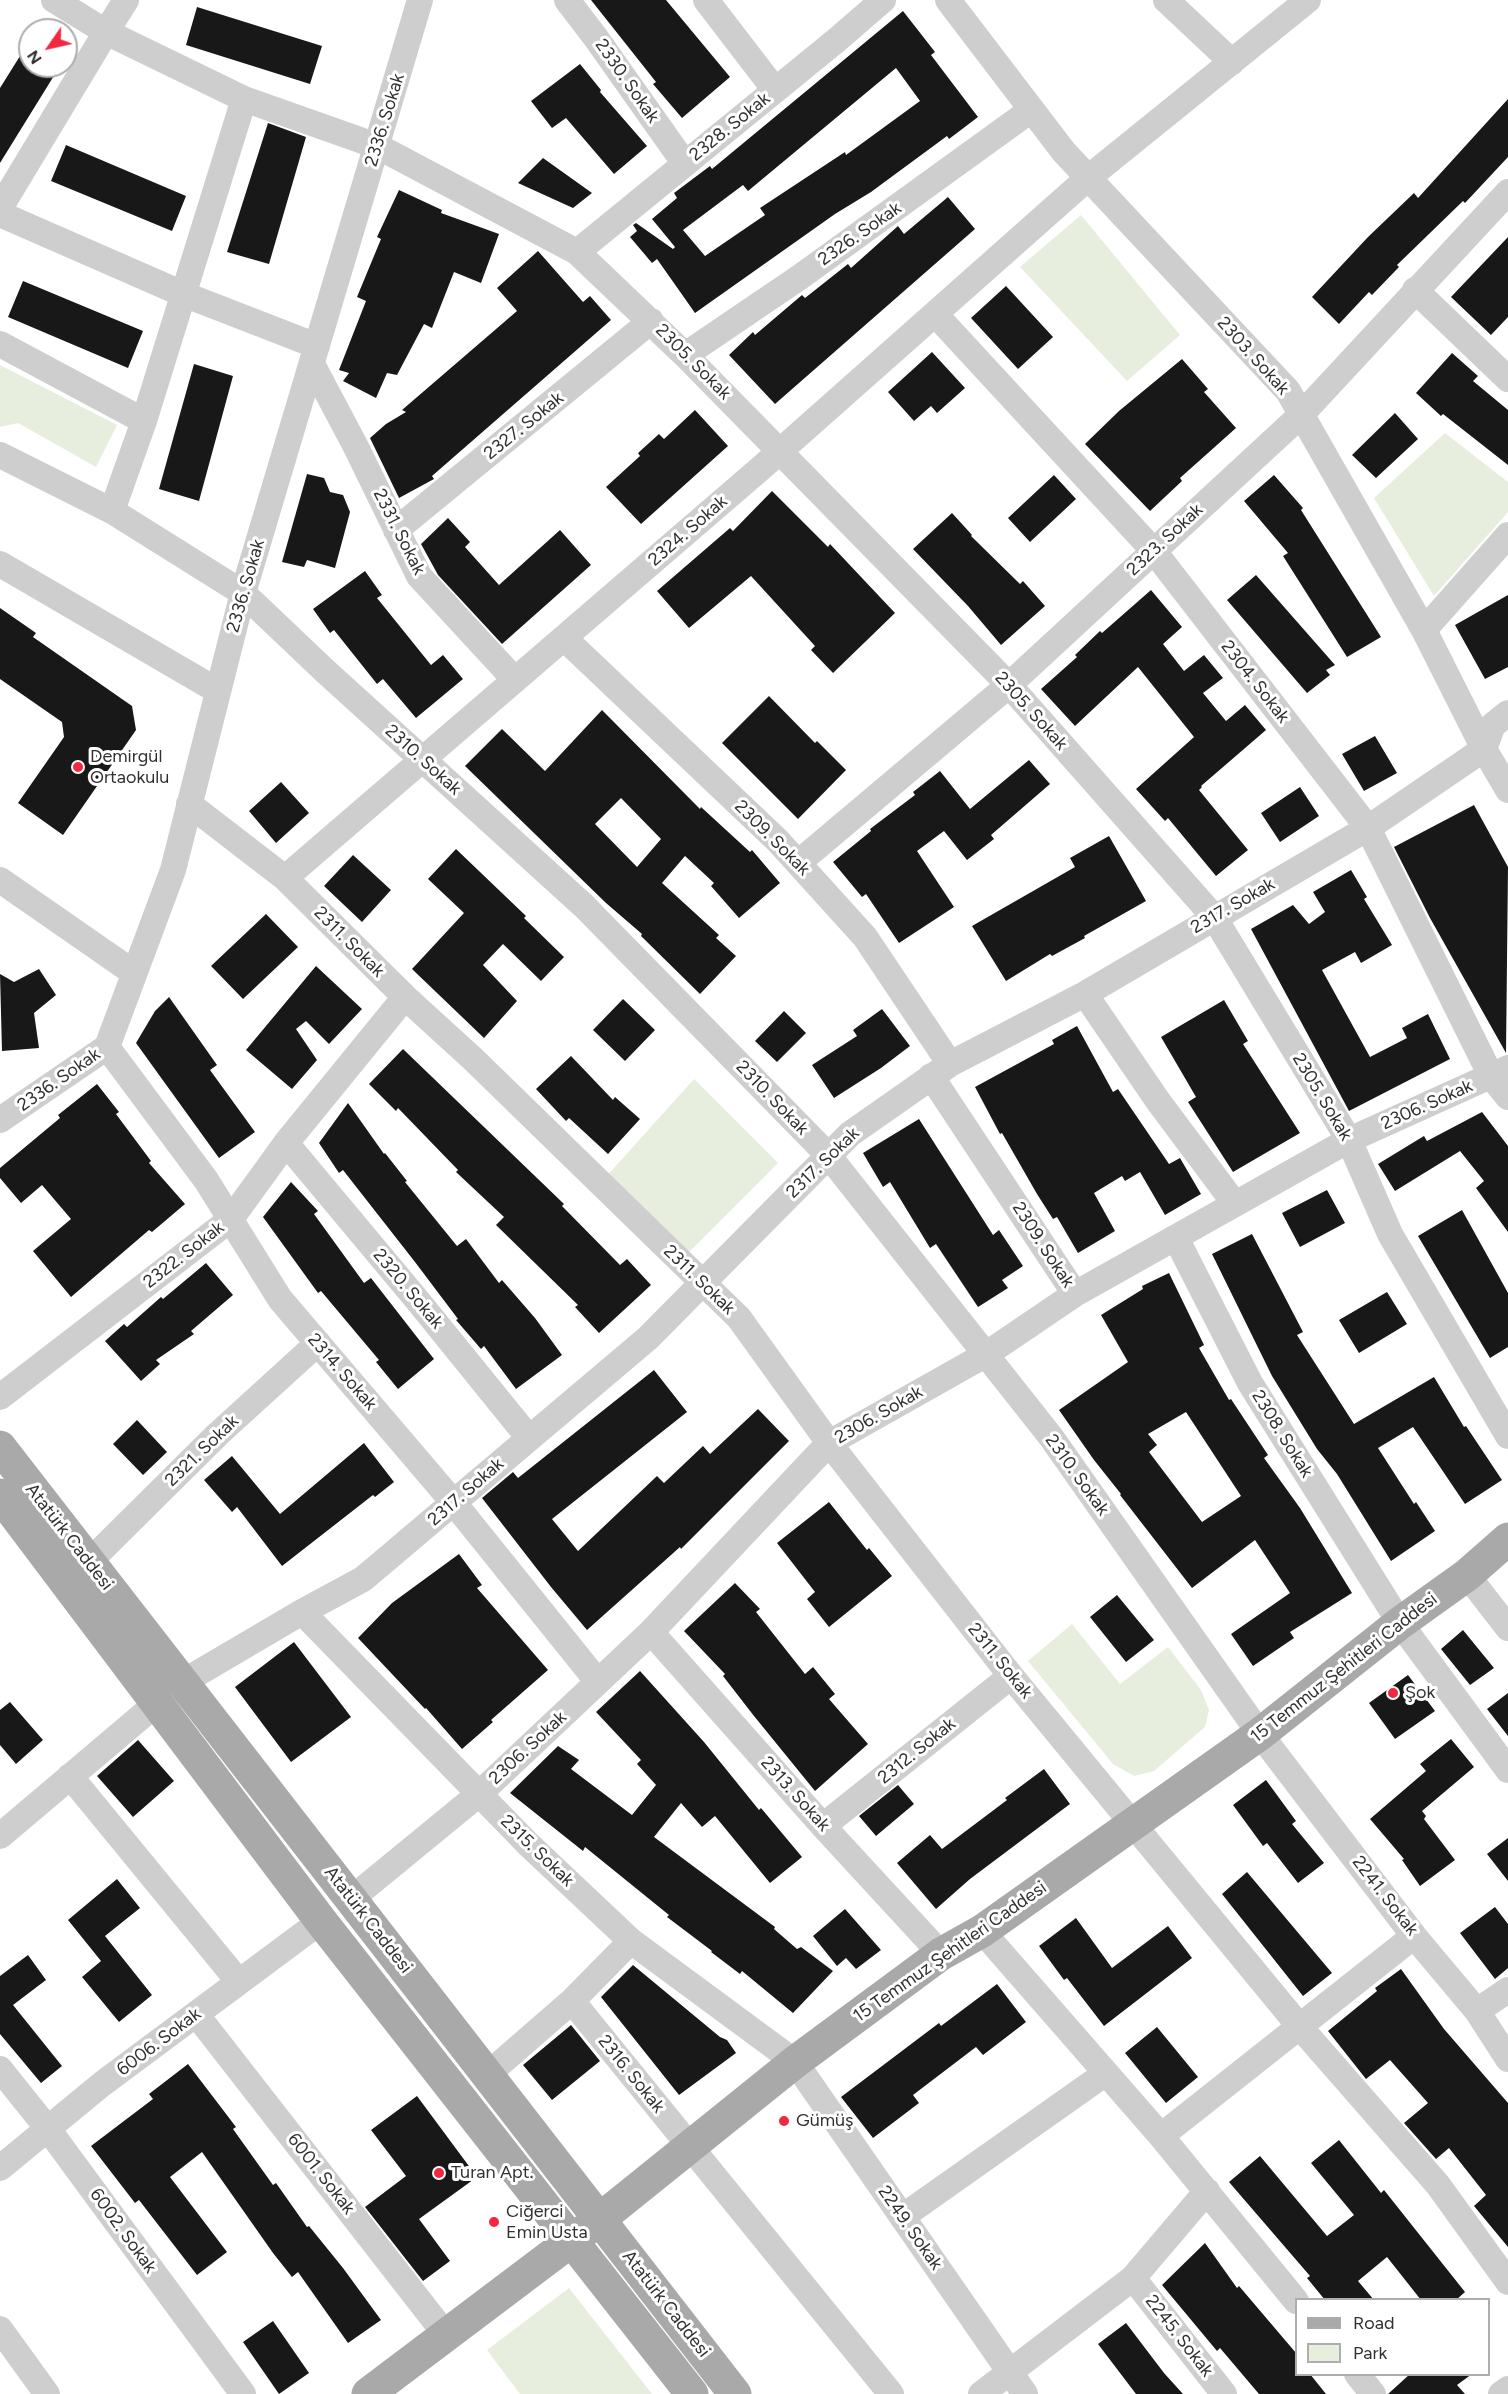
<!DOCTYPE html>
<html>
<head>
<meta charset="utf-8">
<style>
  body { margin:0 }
  #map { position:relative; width:1508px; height:2394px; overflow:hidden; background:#fff; font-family:Figtree,sans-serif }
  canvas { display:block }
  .legend { position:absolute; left:1295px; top:2298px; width:195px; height:78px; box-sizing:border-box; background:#fff; border:2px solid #adadad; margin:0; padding:8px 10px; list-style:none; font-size:18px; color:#313131 }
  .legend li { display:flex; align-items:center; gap:12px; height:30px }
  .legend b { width:30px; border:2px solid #adadad }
  .north { position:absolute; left:18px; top:18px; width:60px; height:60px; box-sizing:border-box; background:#fff; border:2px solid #adadad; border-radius:50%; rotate:236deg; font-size:16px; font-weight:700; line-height:24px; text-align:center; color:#313131 }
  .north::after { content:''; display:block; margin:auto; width:21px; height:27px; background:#f22841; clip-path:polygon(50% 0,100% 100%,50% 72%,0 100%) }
</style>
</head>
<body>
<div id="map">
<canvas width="1508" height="2394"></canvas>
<ul class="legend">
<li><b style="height:8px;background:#a9a9a9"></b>Road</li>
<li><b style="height:16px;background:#e8eede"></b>Park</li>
</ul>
<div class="north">N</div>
</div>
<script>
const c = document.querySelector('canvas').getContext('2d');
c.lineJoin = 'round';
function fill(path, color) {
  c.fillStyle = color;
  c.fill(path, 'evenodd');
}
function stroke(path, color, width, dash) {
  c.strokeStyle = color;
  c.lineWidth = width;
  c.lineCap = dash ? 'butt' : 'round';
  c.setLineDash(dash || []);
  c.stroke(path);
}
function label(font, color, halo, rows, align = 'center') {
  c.font = font + ' Figtree,sans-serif';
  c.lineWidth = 6;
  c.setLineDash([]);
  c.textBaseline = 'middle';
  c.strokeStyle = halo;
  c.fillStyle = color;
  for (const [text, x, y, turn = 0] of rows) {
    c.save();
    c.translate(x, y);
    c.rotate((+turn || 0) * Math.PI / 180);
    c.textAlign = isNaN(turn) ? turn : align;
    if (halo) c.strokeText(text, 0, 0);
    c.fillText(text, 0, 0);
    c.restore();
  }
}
fill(new Path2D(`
  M1081,215L1180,335L1127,381L1020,267Z
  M0,365L117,425L96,467L18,423L0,427Z
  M1445,433L1508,482V512L1434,596L1374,498Z
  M694,1079L778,1163L686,1255L605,1178Z
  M1072,1624L1120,1684L1168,1647L1201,1690L1209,1710L1205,1727L1154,1771L1134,1776L1113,1764L1028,1661Z
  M569,2288L652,2394H520L487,2350Z`), '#e8eede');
fill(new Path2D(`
  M591,0H666L730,77L682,118L653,84L656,82Z
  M197,7L322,46L310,84L186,45Z
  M903,11L935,52L931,55L978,117L949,139L947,136L871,192L835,214L695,313L657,259L652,263L630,237L637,231L633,225L636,223L673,249L675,247L652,219L677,198L674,193L710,166L712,169ZM896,68L920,101L846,155L845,152L760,208L765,215L705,256L683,230L743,185L748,191Z
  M30,40V66H60L0,163V88Z
  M580,64L601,90L600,92L647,146L614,174L566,118L552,128L531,101Z
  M1508,99V157L1465,203L1463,201L1397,265L1399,267L1372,295L1369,292L1339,324L1312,297L1368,237L1414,193L1418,198Z
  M268,123L306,137L269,264L227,252Z
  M66,145L186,196L172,231L51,181Z
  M543,158L592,193L573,208L518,183Z
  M399,190L442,210L441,213L499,234L481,283L454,272L432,328L424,324L397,375L387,373L376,398L343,381L349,373L339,370L366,301L357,297L381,239L377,237Z
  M948,197L975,229L775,404L729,355L753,332L755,335L802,295L805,298L848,264L851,268L898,226L904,234Z
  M1508,237V317L1491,335L1451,297Z
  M538,251L583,302L590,296L611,320L432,476L434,479L399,498L370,438L386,424L406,412L402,410L517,311L497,288Z
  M23,281L143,331L128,368L8,317Z
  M1006,286L1053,337L1018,369L971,318Z
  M932,352L965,388L937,413L931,406L914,421L888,392Z
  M1452,353L1478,376L1473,381L1508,410V465L1443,414L1441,416L1416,393Z
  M1182,359L1208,389L1204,392L1236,428L1180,478L1182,481L1150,511L1085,444L1119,411Z
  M194,364L233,376L199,501L159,489Z
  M695,410L728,446L641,524L606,487L640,456L638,453L659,434L664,439Z
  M1395,413L1418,439L1376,478L1352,455Z
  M307,474L324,478L330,492L343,495L350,512L335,568L307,560L304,567L282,562Z
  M1054,475L1076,499L1030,542L1008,518Z
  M1274,475L1303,508L1301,510L1381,637L1347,657L1283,556L1288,553L1244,501Z
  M772,491L828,547L830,544L895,613L833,673L811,650L815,646L751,576L689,628L657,591L730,528L733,531Z
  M952,513L972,535L971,536L1020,584L1023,581L1045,606L1001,645L968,606L913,549Z
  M448,518L470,542L465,547L499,585L560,530L591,565L502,644L438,575L421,544Z
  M365,571L382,595L377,598L431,665L443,655L463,679L416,718L383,679L377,684L334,630L330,633L313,609Z
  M1256,575L1335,665L1326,670L1330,675L1307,693L1227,600Z
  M1151,590L1182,627L1163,644L1184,671L1204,655L1223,678L1203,693L1226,721L1245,705L1266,730L1201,786L1202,787L1199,790L1248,850L1216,876L1168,818L1165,821L1136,789L1194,737L1138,667L1075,726L1041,689L1077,657L1075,655L1100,631L1102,633Z
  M1508,595V667L1485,679L1455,625Z
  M0,608L36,633L33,637L132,706L136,730L63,835L18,803L64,737L62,722L0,679Z
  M769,696L815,743L817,741L846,770L798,819L722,743Z
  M602,710L700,809L701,807L750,852L752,850L780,883L739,918L711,886L714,883L685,856L662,883L719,935L716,938L736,956L700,994L641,936L642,934L606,903L465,766L502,729L545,771ZM621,798L661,839L637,867L595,824Z
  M1375,736L1397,773L1364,791L1342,754Z
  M1029,760L1050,784L991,835L994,839L967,860L944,831L917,851L954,907L899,943L866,894L862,897L833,862L871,831L870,829L915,795L913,792L940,771L970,809Z
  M281,782L309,813L276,843L249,811Z
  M1300,787L1319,816L1280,842L1261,813Z
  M1474,805L1508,867L1506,1053L1430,918L1394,847Z
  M1109,836L1146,901L1084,936L1085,938L1052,956L1050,954L1006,981L972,926L1075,867L1070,858Z
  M456,849L526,916L524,918L564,957L541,981L503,944L483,965L517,1001L484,1038L412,969L464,913L428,879Z
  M353,855L391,890L362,922L324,886Z
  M1351,870L1367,897L1364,899L1392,945L1361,963L1355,952L1322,970L1370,1057L1407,1038L1402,1028L1428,1014L1450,1059L1349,1111L1251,929L1293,905L1309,924L1325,912L1313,892Z
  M266,914L298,947L243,999L211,966Z
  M316,966L362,1009L329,1044L306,1021L296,1029L317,1060L292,1089L246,1050Z
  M39,969L56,995L34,1013L39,1048L2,1051L0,974L14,982Z
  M169,997L217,1065L210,1070L255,1132L219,1158L136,1043L155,1011Z
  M623,999L655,1030L625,1061L593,1030Z
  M1224,1000L1248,1041L1243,1044L1300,1133L1233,1172L1188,1102L1196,1097L1161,1037Z
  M882,1009L910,1046L881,1068L834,1098L812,1065L857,1036L853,1030Z
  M784,1011L806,1033L777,1062L755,1041Z
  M1077,1026L1113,1092L1118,1089L1169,1164L1180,1158L1201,1194L1165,1215L1140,1172L1125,1181L1122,1176L1094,1193L1115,1231L1078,1253L1057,1217L1053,1219L1037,1194L1002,1133L1000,1134L975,1087L1054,1044L1052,1040Z
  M403,1049L564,1204L562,1206L620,1265L627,1259L651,1285L599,1333L575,1307L578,1305L496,1225L504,1217L456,1172L458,1170L398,1108L396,1111L369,1084Z
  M571,1056L613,1100L615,1097L640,1119L608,1154L569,1118L566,1121L536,1089Z
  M97,1084L119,1112L116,1114L151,1161L149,1163L185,1204L152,1232L149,1230L71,1297L33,1251L71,1219L42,1185L21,1203L0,1178V1168L60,1118L58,1115Z
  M348,1103L384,1154L385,1153L407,1181L405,1182L457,1246L466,1239L499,1283L502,1280L535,1318L562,1355L516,1389L484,1346L481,1349L456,1320L458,1319L415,1262L343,1170L339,1173L319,1143Z
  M1482,1112L1508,1146V1232L1476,1188L1484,1181L1460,1151L1395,1191L1378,1164L1424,1136L1427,1141Z
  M919,1119L993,1235L999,1230L1023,1266L1002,1280L1008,1288L978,1307L936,1244L930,1248L890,1182L883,1187L863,1153Z
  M291,1182L318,1211L314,1214L364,1283L371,1278L434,1359L398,1389L376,1362L379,1360L321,1291L318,1293L263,1217Z
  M1327,1190L1345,1223L1300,1247L1282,1213Z
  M1462,1210L1508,1293V1347L1490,1358L1418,1236Z
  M1252,1234L1303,1332L1297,1335L1354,1424L1434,1377L1464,1427L1466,1426L1502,1480L1465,1504L1413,1427L1378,1448L1414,1504L1416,1502L1435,1531L1391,1561L1337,1474L1317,1449L1272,1376L1212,1254Z
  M206,1263L233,1295L191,1331L194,1334L156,1360L160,1364L141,1381L105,1341L124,1324L127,1327L161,1297L163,1299Z
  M1169,1273L1204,1345L1199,1348L1229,1400L1231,1399L1268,1455L1264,1458L1300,1508L1352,1593L1290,1632L1294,1638L1253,1666L1231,1634L1290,1593L1255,1540L1192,1588L1120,1495L1121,1494L1094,1460L1059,1410L1128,1362L1101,1315L1143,1289L1142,1286ZM1186,1412L1241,1496L1202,1522L1149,1452L1157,1445L1148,1434Z
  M1387,1292L1407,1324L1359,1353L1339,1320Z
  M654,1370L687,1412L552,1519L578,1551L657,1476L664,1483L703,1446L710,1454L758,1409L789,1441L681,1549L680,1547L587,1630L551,1587L482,1498L513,1472L518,1478Z
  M137,1420L167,1452L143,1475L113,1444Z
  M364,1443L394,1482L375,1497L373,1495L282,1566L237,1507L232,1512L204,1480L232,1456L280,1514Z
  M829,1502L867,1550L869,1548L892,1576L829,1627L807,1599L815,1592L777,1543Z
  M459,1554L482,1585L477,1588L548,1670L491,1720L493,1722L462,1749L426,1708L425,1709L358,1638L392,1603Z
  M735,1583L760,1609L756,1612L805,1674L813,1667L835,1694L829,1699L868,1744L815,1791L754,1716L723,1676L725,1674L684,1631Z
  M1117,1595L1154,1640L1126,1662L1090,1617Z
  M1463,1630L1494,1668L1470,1685L1441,1649Z
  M294,1642L351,1717L291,1762L235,1687Z
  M640,1671L704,1742L759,1810L761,1808L802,1857L770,1883L715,1816L702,1827L681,1803L654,1837L775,1927L774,1929L797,1949L801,1947L833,1971L793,2013L742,1971L740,1974L711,1952L712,1951L667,1917L669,1915L585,1847L583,1851L510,1793L558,1746L579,1760L571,1769L632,1815L656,1785L637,1764L641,1760L596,1712Z
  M1408,1675L1435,1711L1395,1739L1369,1703Z
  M1508,1693V1736L1487,1709Z
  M10,1702L43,1740L16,1764L0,1745V1710Z
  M1451,1739L1474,1767L1422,1811L1426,1816L1424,1819L1455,1860L1420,1886L1402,1860L1404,1859L1370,1819L1426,1771L1420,1764Z
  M138,1740L174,1781L133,1817L97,1776Z
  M1044,1769L1070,1804L970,1879L936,1909L897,1863L930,1835L942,1849L1007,1800L1005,1798Z
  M1266,1780L1296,1821L1292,1824L1324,1863L1298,1883L1267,1843L1263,1846L1233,1805Z
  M898,1785L914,1804L876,1836L859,1816Z
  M1508,1838V1881L1487,1854Z
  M1247,1872L1332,1973L1303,1996L1222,1894Z
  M117,1879L140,1908L105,1936L152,1995L119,2022L82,1977L101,1961L68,1920Z
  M1495,1907L1508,1924V1968L1495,1979L1460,1933Z
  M845,1909L881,1950L856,1969L846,1958L837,1966L813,1936Z
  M1076,1918L1112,1968L1168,1926L1192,1958L1104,2026L1067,1978L1064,1980L1039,1946Z
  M28,1955L46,1980L13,2005L62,2066L41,2083L0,2034V1976Z
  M633,1965L720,2037L727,2040L736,2053L679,2095L601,1997Z
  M1401,1969L1444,2029L1508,2103V2247L1474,2206L1486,2195L1449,2148L1436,2159L1404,2123L1428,2103L1390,2060L1366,2079L1328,2031L1377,1991L1375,1988Z
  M997,1984L1026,2022L983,2055L976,2047L913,2095L919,2103L873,2138L841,2097L939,2023L941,2026Z
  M571,2025L600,2061L552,2100L523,2065Z
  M1157,2027L1198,2077L1166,2103L1125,2053Z
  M188,2064L236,2127L233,2129L273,2185L276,2183L307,2227L309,2226L343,2268L381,2320L348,2343L298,2272L292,2277L273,2253L202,2152L170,2177L227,2252L197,2275L139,2200L135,2203L91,2146L153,2099L149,2094Z
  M417,2096L477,2177L419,2219L450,2261L423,2281L365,2207L406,2176L371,2130Z
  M1339,2140L1381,2193L1384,2190L1465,2292L1456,2300H1421L1387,2257L1358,2281L1374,2300H1325L1307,2278L1310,2276L1229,2182L1260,2156L1327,2236L1354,2215L1311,2163Z
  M1205,2243L1237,2288L1239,2286L1296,2353V2374H1310L1326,2394H1259L1220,2348L1217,2351L1162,2285Z
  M273,2321L309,2373L279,2394L243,2342Z
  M1126,2323L1164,2373L1183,2394H1136L1098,2344Z
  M1410,2374H1472L1457,2385L1465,2394H1388Z`), '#181818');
stroke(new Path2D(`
  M126,0L106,32L244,99L377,146L577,252L685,355L1009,685L1214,917L1349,1140L1390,1234L1508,1436
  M567,0L596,38L685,164
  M706,0L775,90
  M948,0L1064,152L1288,391L1424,630L1484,749L1508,790
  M1166,0L1232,62
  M0,208L106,32L54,0
  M0,214L183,294L317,346
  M577,252L838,39L883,0
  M1415,290L1508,379
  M935,314L1153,550L1368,828L1491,1076L1508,1097
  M0,344L144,421
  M685,355L800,277L1031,110
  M312,364L356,447L419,576L515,680
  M0,455L112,511L243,593L324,670L584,906L828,1155L1051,1437L1260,1734L1414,1936L1477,2011L1508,2059
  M112,511L144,421L244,99
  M396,530L651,321
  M0,564L218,691
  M1424,630L1508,535
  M564,638L778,841L865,937L950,1064
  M189,804L285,878L405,997L473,1059L739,1318L829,1443L1011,1676L1300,2027L1438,2185L1508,2282
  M798,863L1009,685L1301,415L1508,192
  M285,878L761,468L1088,178L1308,0
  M0,880L134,973
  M1085,994L1158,1101L1235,1204
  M107,1047L206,1180L280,1299L454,1503L598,1682
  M931,1076L1075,1294
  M0,1120L107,1047L173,870L243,593L420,0
  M286,1143L418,1301L529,1438
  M1176,1238L1250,1383L1400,1623L1508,1770
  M0,1397L231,1219L286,1143L405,997
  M89,1562L218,1434L318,1343
  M1467,1575L1508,1628
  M302,1612L528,1844L631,1941L795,2062L1025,2394
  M651,1632L823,1826L941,1954
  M183,1682L302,1612L363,1579L648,1338L850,1134L950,1064L1085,994L1368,828L1484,749L1493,725L1508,713
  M70,1776L239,1982
  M823,1826L1011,1676
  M0,1836L156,1704
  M351,1899L479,1794L651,1632L829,1443L985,1355L1075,1294L1349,1140L1508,1068
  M982,1931L1161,2136L1296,2301
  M572,2001L891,2394
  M1477,2011L1508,1990
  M196,2014L446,2335
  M0,2069L48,2129L243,2394
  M488,2074L572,2001L631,1941
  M1161,2136L1414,1936
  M0,2168L102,2084L321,1921
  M902,2217L1106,2073
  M1133,2278L1224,2394
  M0,2329L47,2394
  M1357,2374L1373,2394
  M981,2394L1133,2278L1207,2191
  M1501,2394L1508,2389`), '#cecece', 26);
stroke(new Path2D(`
  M0,1447L735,2394
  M0,1495L321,1921L692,2394
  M368,2394L600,2219L795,2062L941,1954L982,1931L1260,1734L1400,1623L1467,1575L1508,1539`), '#a9a9a9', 33);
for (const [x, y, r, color] of [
  [78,767,6,"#f22841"],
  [1393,1693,6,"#f22841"],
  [784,2121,6,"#f22841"],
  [439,2173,6,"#f22841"],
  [494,2222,6,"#f22841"]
]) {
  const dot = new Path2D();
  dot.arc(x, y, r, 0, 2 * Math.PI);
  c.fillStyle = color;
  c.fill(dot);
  stroke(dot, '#fff', 2);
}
label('18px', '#313131', '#fff', [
  ["2330. Sokak",627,81,55],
  ["2336. Sokak",385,120,-73],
  ["2328. Sokak",730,127,-39],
  ["2326. Sokak",860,234,-35],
  ["2303. Sokak",1253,356,48],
  ["2305. Sokak",693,362,45],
  ["2327. Sokak",524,426,-39],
  ["2324. Sokak",688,531,-41],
  ["2331. Sokak",399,532,63],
  ["2323. Sokak",1165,540,-43],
  ["2336. Sokak",246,586,-74],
  ["2304. Sokak",1255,682,52],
  ["2305. Sokak",1031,711,48],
  ["2310. Sokak",423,760,42],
  ["2309. Sokak",772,838,45],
  ["2317. Sokak",1233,906,-30],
  ["2311. Sokak",349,942,45],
  ["2336. Sokak",59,1080,-35],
  ["2305. Sokak",1322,1097,59],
  ["2310. Sokak",772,1098,46],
  ["2306. Sokak",1427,1105,-24],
  ["2317. Sokak",823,1163,-44],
  ["2309. Sokak",1043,1245,57],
  ["2322. Sokak",184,1255,-38],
  ["2311. Sokak",699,1280,44],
  ["2320. Sokak",408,1289,50],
  ["2314. Sokak",342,1372,49],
  ["2306. Sokak",879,1415,-30],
  ["2308. Sokak",1282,1434,58],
  ["2321. Sokak",202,1451,-44],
  ["2310. Sokak",1077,1475,54],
  ["2317. Sokak",466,1492,-41],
  ["Atatürk Caddesi",69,1537,52],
  ["2311. Sokak",1000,1661,51],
  ["15 Temmuz Şehitleri Caddesi",1344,1668,-38],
  ["2306. Sokak",528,1748,-43],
  ["2312. Sokak",917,1751,-39],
  ["2313. Sokak",795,1794,48],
  ["2315. Sokak",537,1851,44],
  ["2241. Sokak",1385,1896,52],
  ["Atatürk Caddesi",368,1920,52],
  ["15 Temmuz Şehitleri Caddesi",950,1952,-35],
  ["6006. Sokak",159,2042,-37],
  ["2316. Sokak",631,2074,51],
  ["6001. Sokak",321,2174,52],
  ["2249. Sokak",910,2228,55],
  ["6002. Sokak",123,2231,54],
  ["Atatürk Caddesi",666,2304,52],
  ["2245. Sokak",1179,2336,52]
]);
label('18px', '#313131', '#fff', [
  ["Demirgül",90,757],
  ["Ortaokulu",90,778],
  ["Şok",1405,1693],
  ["Gümüş",796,2121],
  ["Turan Apt.",451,2173],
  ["Ciğerci",506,2212],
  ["Emin Usta",506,2233]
], 'left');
</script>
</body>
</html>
